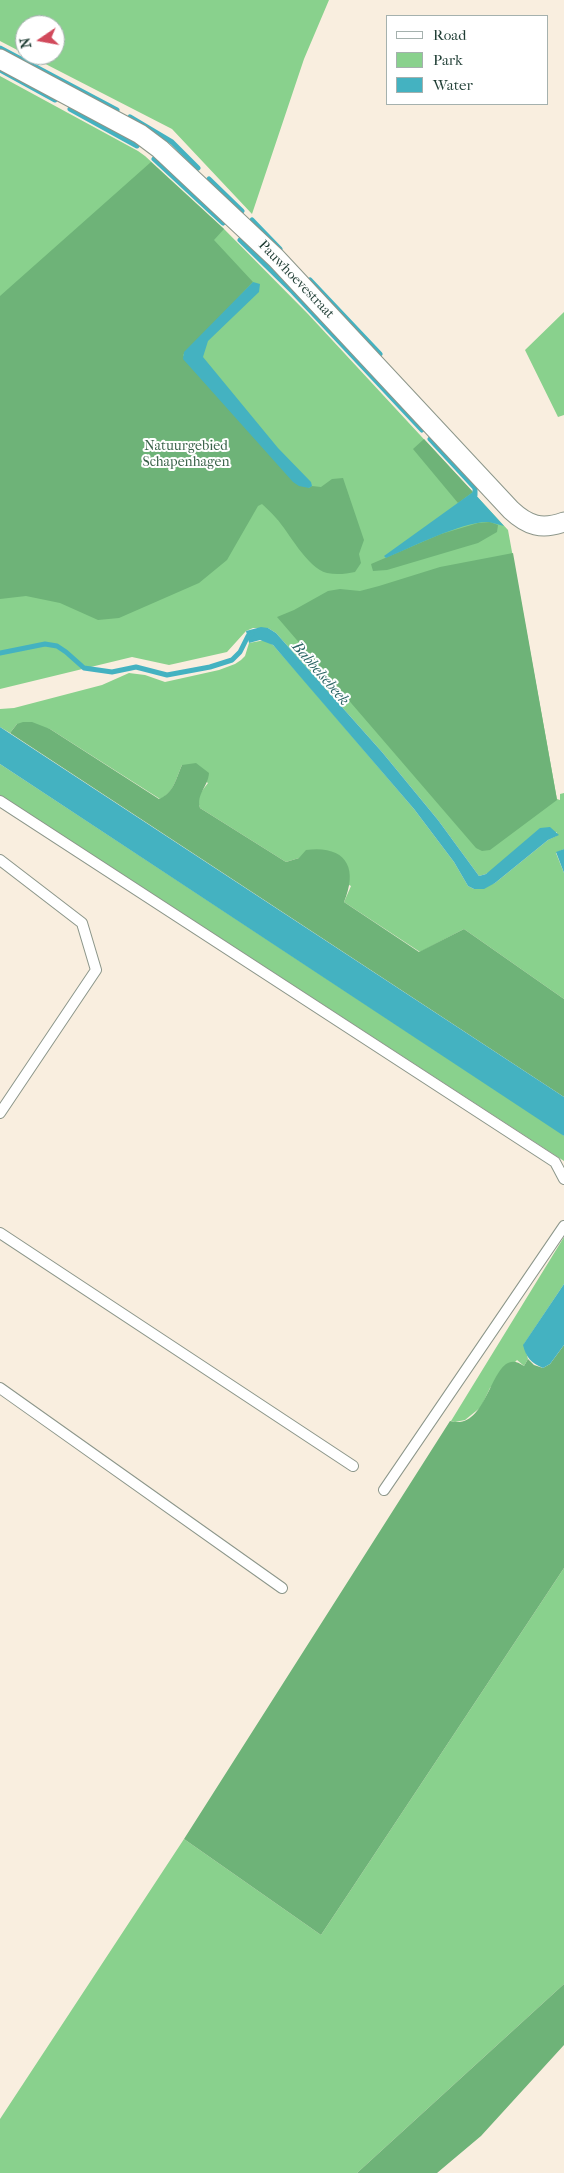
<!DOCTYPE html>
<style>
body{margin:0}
#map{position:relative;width:564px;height:2173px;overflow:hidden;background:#f9eedf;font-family:"IM FELL French Canon",serif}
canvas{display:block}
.legend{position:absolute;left:386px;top:15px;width:162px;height:90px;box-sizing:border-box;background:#fff;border:1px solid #a5b1ae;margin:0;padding:6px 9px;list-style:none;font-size:15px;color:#1f3d34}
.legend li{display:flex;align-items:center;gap:10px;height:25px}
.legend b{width:25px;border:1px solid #a5b1ae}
.north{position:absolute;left:15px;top:15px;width:50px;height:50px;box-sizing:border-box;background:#fff;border:1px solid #a5b1ae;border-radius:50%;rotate:258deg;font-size:14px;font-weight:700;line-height:20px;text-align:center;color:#1f3d34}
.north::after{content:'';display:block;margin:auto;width:18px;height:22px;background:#d1495b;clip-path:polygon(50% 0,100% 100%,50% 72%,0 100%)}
</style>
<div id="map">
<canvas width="564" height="2173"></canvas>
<ul class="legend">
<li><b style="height:6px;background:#fff"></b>Road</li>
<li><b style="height:14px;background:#89d18d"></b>Park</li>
<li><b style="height:14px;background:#44b2c1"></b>Water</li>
</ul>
<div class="north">N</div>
</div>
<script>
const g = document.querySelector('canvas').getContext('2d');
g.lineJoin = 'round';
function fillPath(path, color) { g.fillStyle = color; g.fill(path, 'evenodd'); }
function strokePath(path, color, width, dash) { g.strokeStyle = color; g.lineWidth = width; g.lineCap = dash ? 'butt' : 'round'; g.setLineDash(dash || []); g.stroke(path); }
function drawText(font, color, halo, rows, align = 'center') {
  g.font = font + ' "IM FELL French Canon",serif'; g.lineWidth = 4; g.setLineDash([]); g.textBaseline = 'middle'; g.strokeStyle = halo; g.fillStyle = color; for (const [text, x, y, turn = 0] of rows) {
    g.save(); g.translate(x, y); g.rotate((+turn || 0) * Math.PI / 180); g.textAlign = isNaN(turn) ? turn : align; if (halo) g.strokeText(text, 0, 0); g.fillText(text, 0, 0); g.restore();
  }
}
fillPath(new Path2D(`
 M0,0H329L304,59L252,214L172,129L28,55H55V25H25V54L0,41Z
 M0,76L138,151L145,156L224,229L308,314L508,530L557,799L560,800V794L564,793V849L556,853L564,873V999L464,929L420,952L344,902L351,886L299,858L286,862L200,808C196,797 201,792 208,783L182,765C176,778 174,793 160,799L50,729L17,724L10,733L0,727V709L14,708L102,685L129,673L145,675L165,682L219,670L235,664L241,660L245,656L249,643L265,640L273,645L304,680L414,809L454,862L468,886L474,889L495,883L548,840L556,836L557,832L486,874L479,876L438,820L382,752L276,633L268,628H253L246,631L227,652L169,665L132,657L0,689Z
 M564,312V415L558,417L525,350Z
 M0,764L561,1133L564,1136V1161L0,795Z
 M564,1237V1284L524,1344L528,1359L524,1366L517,1360L490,1388L481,1407L465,1420L455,1422L451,1421Z
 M564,1568V1984L357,2173H0V2119L184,1839L321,1935Z`), '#89d18d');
fillPath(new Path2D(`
 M151,162L224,229L214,240L253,282L183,355L309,488L312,486L321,487L332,479L343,478L364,540L359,554L361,563L355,572C346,574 336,575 327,573C307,568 289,532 276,518C272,513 267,509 262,504L258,506L227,560L199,583L119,618L98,620L60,603L26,596L0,599V296Z
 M424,439L473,492L458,503L413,449Z
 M490,522L498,525L497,532L478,543L387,570L373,571L371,564L441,534L478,523Z
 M513,553L557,800L490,850L482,851L476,848L277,617L294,610L328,591L340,589L360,591L379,586L440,567Z
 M23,722H32L50,729L159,799C174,793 176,778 182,765L196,763L209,773C208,787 196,794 200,808L286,862L299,858L306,850C345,845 359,867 344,902L419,952L464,929L564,999V1097L10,733L17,724Z
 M564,1345V1568L321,1935L184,1839L450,1421C492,1433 490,1341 524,1366L528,1359L534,1365L543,1368L550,1364Z
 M564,1984V2045L481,2136L437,2173H357Z`), '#6eb378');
fillPath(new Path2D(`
 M253,282L260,284L259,292L208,341L203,357L278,448L311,482L312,486L309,488L299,486L293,482L183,359L184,352Z
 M473,492L504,526C499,525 494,523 489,522C466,520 409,548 386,558L384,556Z
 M261,627L268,628L276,633L382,752L438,820L479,876L486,874L540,828L550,827L559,835L548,840L495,883L484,889H474L468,886L454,862L414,809L273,645L260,640L249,643L246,631Z
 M0,727L564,1097V1136L0,764Z
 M564,849V873L556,852Z
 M564,1284V1345L550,1364L543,1368C531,1363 526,1357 523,1345Z`), '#44b2c1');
strokePath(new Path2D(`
 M0,48L117,110
 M0,70L55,100
 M70,109L137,146
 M130,117L172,142L198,168
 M154,159L223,223
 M209,179L242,211
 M252,220L280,249
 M240,240L293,292L422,430
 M310,280L380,354
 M430,439L475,488V495
 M0,653L45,644L57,646L66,652L84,668L112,672L136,667L167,675L210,667L232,660L240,652L248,636L252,634`), '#44b2c1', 5);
const lane = new Path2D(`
 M0,801L555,1162L564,1179
 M0,860L82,923L96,970L0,1113
 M0,1233L353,1466
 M0,1388L282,1588
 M384,1490L564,1226`);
const street = new Path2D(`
 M0,59L140,134L160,149L276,258L511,510C528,526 542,530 564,522`);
strokePath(lane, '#8c968a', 12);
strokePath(street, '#8c968a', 21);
strokePath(lane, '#fff', 10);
strokePath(street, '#fff', 19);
drawText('14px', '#1f3d34', '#fff', [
 ["Pauwhoevestraat",296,280,46]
]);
drawText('14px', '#3a624a', '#fff', [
 ["Natuurgebied",186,447],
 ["Schapenhagen",186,463]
]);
drawText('italic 15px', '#2c6665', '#fff', [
 ["Babbelsebeek",320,674,49]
]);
</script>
